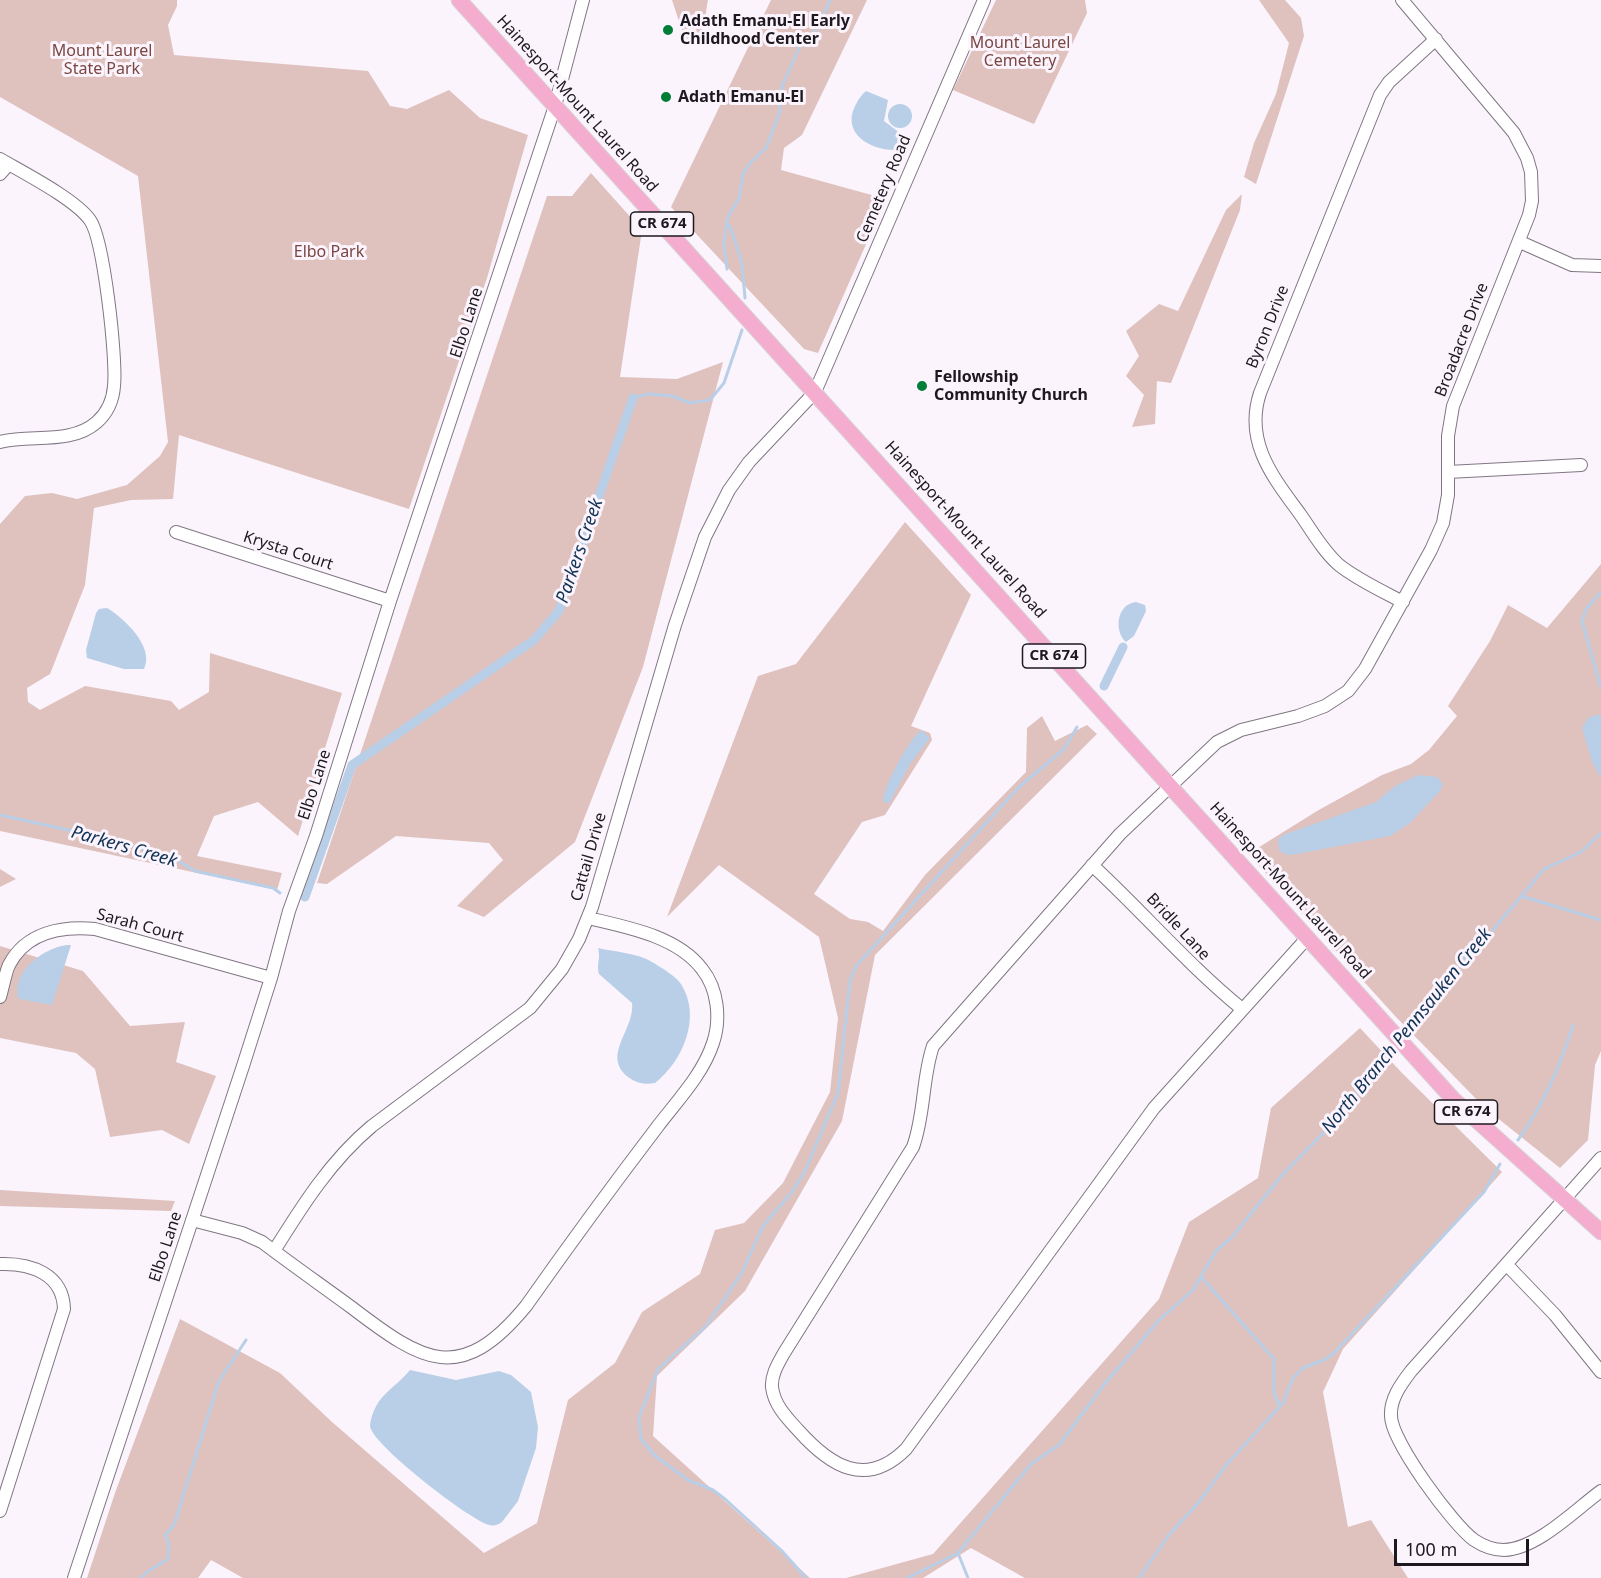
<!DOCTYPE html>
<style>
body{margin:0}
#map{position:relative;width:1601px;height:1578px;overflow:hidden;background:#fbf4fd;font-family:"Noto Sans",sans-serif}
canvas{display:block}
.scale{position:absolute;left:1394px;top:1539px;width:135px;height:27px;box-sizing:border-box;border:3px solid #1d191e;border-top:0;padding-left:8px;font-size:18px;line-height:21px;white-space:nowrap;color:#1d191e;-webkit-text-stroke:4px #fbf4fd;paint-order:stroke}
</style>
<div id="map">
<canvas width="1601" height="1578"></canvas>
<div class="scale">100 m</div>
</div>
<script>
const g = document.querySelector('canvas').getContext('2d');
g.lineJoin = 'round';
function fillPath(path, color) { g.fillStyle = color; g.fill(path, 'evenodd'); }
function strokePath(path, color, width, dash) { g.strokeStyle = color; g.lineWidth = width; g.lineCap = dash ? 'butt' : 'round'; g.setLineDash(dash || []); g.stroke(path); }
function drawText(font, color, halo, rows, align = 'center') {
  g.font = font + ' "Noto Sans",sans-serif'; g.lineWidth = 6; g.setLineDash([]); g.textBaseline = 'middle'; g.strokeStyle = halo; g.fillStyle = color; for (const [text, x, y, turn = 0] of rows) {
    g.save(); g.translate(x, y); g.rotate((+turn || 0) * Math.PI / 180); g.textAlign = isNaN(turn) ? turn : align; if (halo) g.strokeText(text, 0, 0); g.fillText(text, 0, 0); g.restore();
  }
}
fillPath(new Path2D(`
 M0,0H177V6L168,25L174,55L368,71L390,106L407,109L449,90L480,118L528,135L487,278L409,509L179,435L173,499L131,500L94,508L85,585L50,674L27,688L28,702L40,710L85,686L171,701L179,710L209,692L210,653L342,693L298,836L258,802L214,816L197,856L282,873L277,890L0,831V524L25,496L52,493L77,499L127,485L160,456L168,442L138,176L0,97Z
 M672,0H708C704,19 707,35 686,43Z
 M771,0H867L802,135L784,148L781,170L886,199L818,353L804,349L671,207Z
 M996,0H1085L1087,13L1034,124L953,90Z
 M1259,0H1285L1301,18L1304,36L1256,184L1244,177L1254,143L1276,94L1289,43Z
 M591,173L642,230L620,377L677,379L723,362L643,667L575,842L484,917L457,906L503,860L489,843L396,836L327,884L317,883L547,196H572Z
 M1242,194L1240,210L1171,383L1157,381L1155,424L1132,427L1144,395L1126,376L1139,356L1126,331L1159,304L1178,311L1226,210Z
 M905,522L971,595L911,726L930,733L932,740L885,815L862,822L814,894L850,919L868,922L883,931L925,875L1026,772L1027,728L1042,716L1055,741L1087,725L1097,734L875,955L842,1121L745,1291L657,1376L653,1436L810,1578H243L211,1560L198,1578H87L115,1493L180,1319L280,1373L332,1422L484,1553L537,1523L568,1400L615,1363L642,1312L700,1274L715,1230L744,1223L783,1183L830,1092L838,1018L819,937L719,865L667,917L758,676L796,664Z
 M1601,564V1051L1595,1065L1588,1140L1560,1168L1485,1108L1396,1017L1248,854L1317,811L1382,775L1411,764L1429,750L1457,716L1448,706L1490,641L1508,605L1547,628Z
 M0,869L16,879L0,887Z
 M0,946L83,971L130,1026L185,1022L176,1062L216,1076L189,1144L162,1130L110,1137L95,1069L76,1053L0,1038Z
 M1360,1028L1402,1073L1502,1172L1343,1349L1323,1392L1348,1527L1371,1520L1408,1578H1025L971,1548L923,1578H846L933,1554L1159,1299L1189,1222L1258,1178L1271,1108Z
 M0,1190L175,1201L171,1211L0,1206Z`), '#dfc1be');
fillPath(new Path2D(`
 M866,91L888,100L884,121L900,133L902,138L896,150C872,151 841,134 855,106C858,100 861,95 866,91Z
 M888 116a12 12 0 1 1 24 0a12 12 0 1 1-24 0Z
 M1136,602L1145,605L1146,611L1134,636L1126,642C1114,632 1116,604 1136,602Z
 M107,608C124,618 155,647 144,669H124L87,658L86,650L96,613L99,609Z
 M1601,714V778L1592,762L1582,728L1589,717Z
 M921,730L930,738L910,764L889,804L883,801C883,787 910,738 921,730Z
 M1418,775L1437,777L1443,784L1440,791L1410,823L1390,836L1297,854L1288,855L1279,851L1278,839L1283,835L1376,802L1395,786Z
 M71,945L52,1005L19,999C9,972 48,944 71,945Z
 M598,948C615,952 638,953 652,962C659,966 677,977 681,984C702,1017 683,1061 655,1083C644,1085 636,1083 628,1077C601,1055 635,1030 632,1003L599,974C596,965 601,958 598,948Z
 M410,1370L456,1380L499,1371L511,1375L531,1392L538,1427L536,1448L518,1501L502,1522C498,1525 494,1526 489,1525C470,1520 368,1442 370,1425C375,1394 394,1390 410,1370Z`), '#b9cfe7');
strokePath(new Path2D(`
 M727,224L731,228L742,264L745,298
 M727,269L724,244L727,219L739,198L743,174L750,163L766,148L780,111L779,98L783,84L799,48L818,28L830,0
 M633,398L648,394L672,396L690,403L710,400L724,383L742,330
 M1601,592L1586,609L1582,621L1601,688
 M0,815L109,839L175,859L195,871L273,888L280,893
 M1521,896L1601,920
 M1401,1035L1445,988L1464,958L1492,931L1544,869L1581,852L1601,833
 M1518,1140C1544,1104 1560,1067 1573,1025
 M1201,1277L1274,1359V1394L1280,1406
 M958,1553L968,1578
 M141,1578L147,1572L168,1559L169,1545L165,1535L174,1525L219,1381L246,1340
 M806,1578L782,1551L725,1499L713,1490L688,1480L654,1455L641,1439L639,1417L658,1369L706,1326L741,1274L763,1226L792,1192L804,1173L838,1093L850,980L856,966L1018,788L1064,749L1077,727
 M907,1578L958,1553L1031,1464L1059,1445L1103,1386L1159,1320L1193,1290L1216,1251L1232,1237L1283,1174L1344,1112L1394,1042
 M1139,1578L1168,1536L1199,1502L1227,1464L1283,1403L1293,1378L1303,1368L1326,1359L1335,1352L1484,1192L1500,1164`), '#b9cfe7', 3);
strokePath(new Path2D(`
 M1104,686L1123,647
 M305,897L352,765L534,640L559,611L633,398`), '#b9cfe7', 9);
const minor = new Path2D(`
 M0,159C24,173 75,199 90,220C104,240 117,360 114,386C113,400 107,413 97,422C71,445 31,434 0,442
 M0,174L9,164
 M1520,242L1572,265L1601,266
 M1448,472L1581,465
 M176,532L390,601
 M1403,602C1382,591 1358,580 1339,565C1323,551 1312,531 1300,514C1273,477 1244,442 1260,393L1380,95L1389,82L1436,39
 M1092,865C1143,912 1188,965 1242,1009
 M1308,937L1154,1108L906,1449C866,1489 830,1466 798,1430C787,1418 774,1405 772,1387C771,1375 778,1364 784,1353L913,1147C925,1114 922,1078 933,1046L1120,834L1217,742L1241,730L1298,716L1325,706L1348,691L1365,669L1431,550L1443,523L1448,495V436L1453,406L1529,215L1532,201L1531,172L1527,158L1514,133L1402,0
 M0,997C3,987 5,974 9,965C26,932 62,926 95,929L271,978
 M1601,1158L1411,1371C1401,1384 1390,1399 1391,1416C1391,1441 1453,1525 1474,1540C1483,1546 1494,1550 1504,1550C1537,1549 1575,1510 1601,1491
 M192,1220L242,1233L262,1242C291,1264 321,1285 351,1307C423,1362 460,1386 526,1306C569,1245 613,1185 658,1126C677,1101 703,1074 713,1043C721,1019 718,989 702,969C677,936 626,927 588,918
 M274,1251C302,1206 331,1160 372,1126L530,1008L562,969L579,939L592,907L675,625L705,537L729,490L749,462L815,392L984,0
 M0,1264C31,1263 63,1274 64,1309L0,1511
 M1507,1265L1555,1315L1601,1372
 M74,1578L243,1066L271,978L289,911L316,836L390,601L555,106L583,0`);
const major = new Path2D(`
 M459,0L1453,1099L1601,1232`);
strokePath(minor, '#807683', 14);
strokePath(major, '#d6d6d6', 17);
strokePath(minor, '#fff', 12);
strokePath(major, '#f5adcf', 15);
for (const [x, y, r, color] of [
 [668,30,6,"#007d36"],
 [666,97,6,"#007d36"],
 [922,386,6,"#007d36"]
]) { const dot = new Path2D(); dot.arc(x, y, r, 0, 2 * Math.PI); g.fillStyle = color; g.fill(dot); strokePath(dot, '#fbf4fd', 2); }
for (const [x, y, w] of [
 [662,224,63],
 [1054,656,63],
 [1466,1112,63]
]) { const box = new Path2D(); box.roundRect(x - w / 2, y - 12, w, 24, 4.5); g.fillStyle = '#fbf4fd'; g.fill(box); strokePath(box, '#1d191e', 1.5); }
drawText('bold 15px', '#1d191e', null, [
 ["CR 674",662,224],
 ["CR 674",1054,656],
 ["CR 674",1466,1112]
]);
drawText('bold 16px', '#1d191e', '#fbf4fd', [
 ["Adath Emanu-El Early",680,21],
 ["Childhood Center",680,39],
 ["Adath Emanu-El",678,97],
 ["Fellowship",934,377],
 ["Community Church",934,395]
], 'left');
drawText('16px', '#7a4641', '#fbf4fd', [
 ["Mount Laurel",1020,43],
 ["Cemetery",1020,61],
 ["Mount Laurel",102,51],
 ["State Park",102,69],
 ["Elbo Park",329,252]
]);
drawText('16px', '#1d191e', '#fbf4fd', [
 ["Hainesport-Mount Laurel Road",577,104,48],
 ["Cemetery Road",884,189,-67],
 ["Elbo Lane",467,323,-72],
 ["Byron Drive",1268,327,-68],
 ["Broadacre Drive",1462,340,-69],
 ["Hainesport-Mount Laurel Road",965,530,48],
 ["Krysta Court",288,551,18],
 ["Elbo Lane",315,785,-72],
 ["Cattail Drive",589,857,-74],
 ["Hainesport-Mount Laurel Road",1290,891,48],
 ["Sarah Court",140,926,15],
 ["Bridle Lane",1178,927,47],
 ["Elbo Lane",166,1247,-72]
]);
drawText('italic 18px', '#0f3153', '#fbf4fd', [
 ["Parkers Creek",580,551,-71],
 ["Parkers Creek",124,847,16],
 ["North Branch Pennsauken Creek",1407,1031,-51]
]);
</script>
